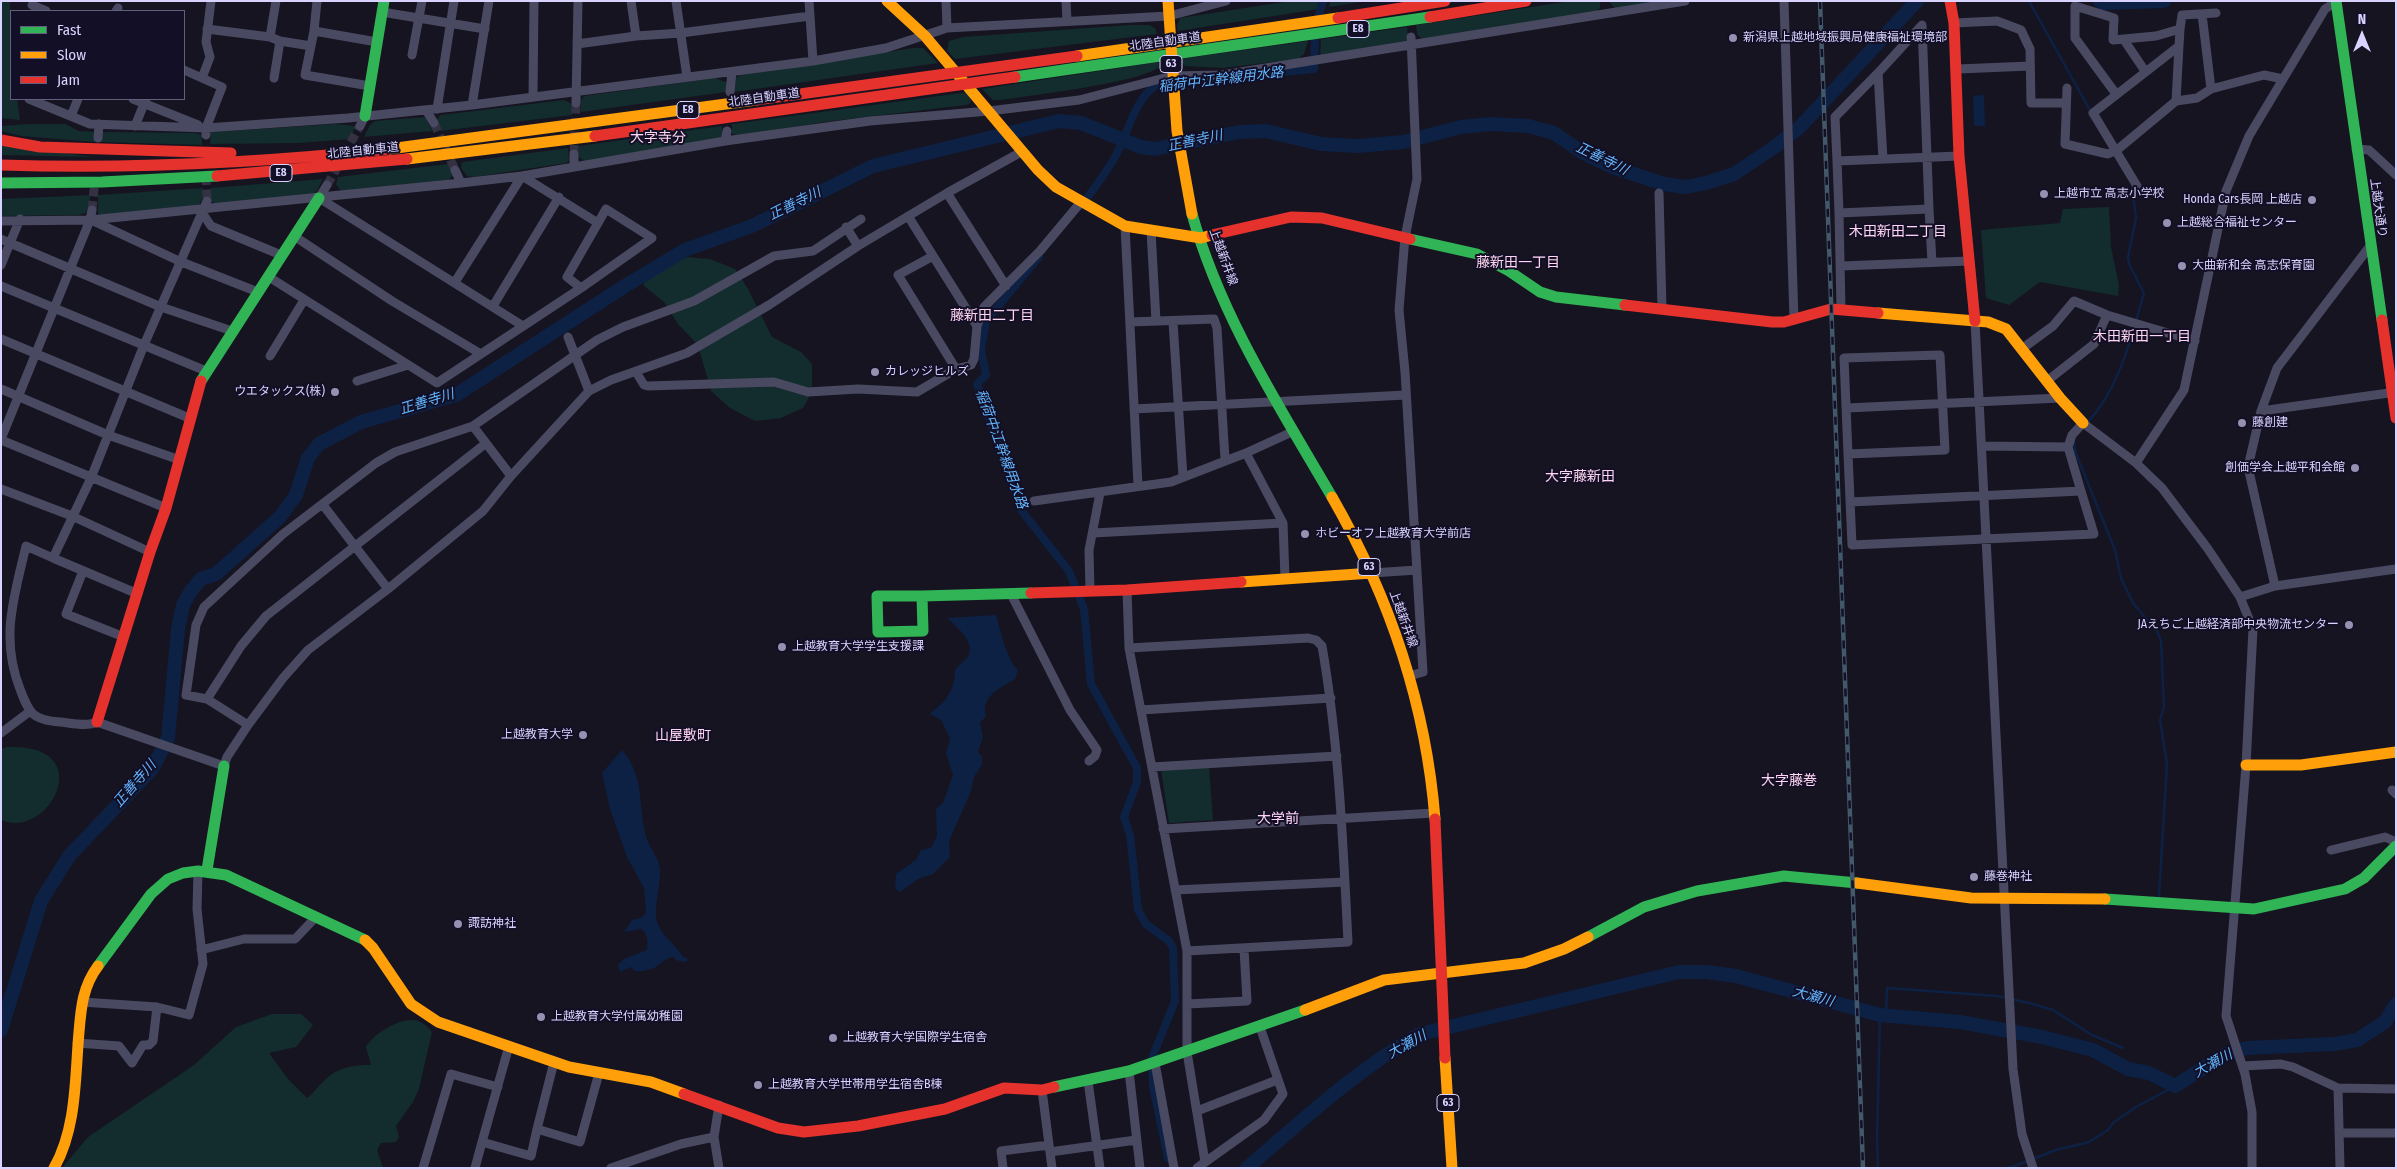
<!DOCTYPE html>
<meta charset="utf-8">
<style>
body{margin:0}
#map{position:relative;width:2397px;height:1169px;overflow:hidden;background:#161421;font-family:"Fira Sans Condensed",sans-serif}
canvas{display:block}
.frame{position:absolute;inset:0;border:2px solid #d9d4ff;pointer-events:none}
.legend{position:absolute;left:10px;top:10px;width:175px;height:90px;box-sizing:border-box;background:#130f26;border:1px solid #625e7d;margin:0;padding:6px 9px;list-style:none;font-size:15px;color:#d9d4ff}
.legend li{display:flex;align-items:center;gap:10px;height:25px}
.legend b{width:25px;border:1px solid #625e7d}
.north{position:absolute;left:2337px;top:10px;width:50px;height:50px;-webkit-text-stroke:4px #130f26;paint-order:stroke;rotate:0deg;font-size:14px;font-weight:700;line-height:20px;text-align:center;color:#d9d4ff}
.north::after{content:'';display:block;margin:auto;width:18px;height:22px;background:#d9d4ff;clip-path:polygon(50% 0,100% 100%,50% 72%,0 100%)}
</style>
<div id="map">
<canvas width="2397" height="1169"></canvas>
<div class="frame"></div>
<ul class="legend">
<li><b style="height:6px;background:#30b455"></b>Fast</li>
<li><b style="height:6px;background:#ff9f0a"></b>Slow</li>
<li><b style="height:6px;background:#e5322d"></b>Jam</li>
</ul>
<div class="north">N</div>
</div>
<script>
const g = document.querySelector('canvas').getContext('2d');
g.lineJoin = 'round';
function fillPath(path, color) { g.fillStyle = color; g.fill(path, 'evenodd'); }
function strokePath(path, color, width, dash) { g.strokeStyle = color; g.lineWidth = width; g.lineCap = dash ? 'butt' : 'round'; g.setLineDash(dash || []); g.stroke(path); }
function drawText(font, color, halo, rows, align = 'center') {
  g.font = font + ' "Fira Sans Condensed","Noto Sans JP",sans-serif'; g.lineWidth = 4; g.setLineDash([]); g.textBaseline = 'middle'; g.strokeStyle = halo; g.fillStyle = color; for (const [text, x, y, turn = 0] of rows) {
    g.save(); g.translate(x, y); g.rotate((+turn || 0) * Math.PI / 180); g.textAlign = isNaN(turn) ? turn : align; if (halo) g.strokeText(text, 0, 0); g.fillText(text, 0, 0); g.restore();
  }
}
fillPath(new Path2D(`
 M1,1H10L11,99H17L20,120L1,118Z
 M1290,1H1320L1319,9L1178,31L1177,25L1180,18Z
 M1330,1H1366L1329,7Z
 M1570,1H1600V8L1593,14L1422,39L1417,34L1416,25Z
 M1609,1H1666L1616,10Z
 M1130,25H1149L1155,28L1157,34L955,59L947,51L949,41L963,37Z
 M1407,27L1408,35L1403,46L1320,59L1321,39Z
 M1308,41L1304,54L1298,59L1223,68L1185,66L1179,59Z
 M913,48H923L938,63L734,92L736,78L742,74Z
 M1158,62L1159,67C1139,83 1032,95 1001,100H993L982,89Z
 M715,78L728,83L726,92L581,112V100L584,96Z
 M969,92L971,103L966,105L824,122L745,136L732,134V124Z
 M564,100L572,104V115L440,131L437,119L441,115Z
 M426,117L432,131L364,137L370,125L375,121Z
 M29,124H65L79,131L95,132V142L21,136L1,131V126Z
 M336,124L355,126L351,139L299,143L210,144L211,132Z
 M722,126V139L585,162L579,157V146Z
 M102,132L195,133L202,135V145L101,142Z
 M1,144L93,157L1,155Z
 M568,148L569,160L566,163L474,177L467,176L461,168L462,162Z
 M448,164L454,175L448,180L341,191L336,184L338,177Z
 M323,179L313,198L219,207L211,201V188Z
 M203,188L202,200L197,208L104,216L98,214V195Z
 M91,195L86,213L79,215L1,216V199Z
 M2109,207L2111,247L2119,285L2118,296L2040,282L2009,305L1986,298L1981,230L2060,223L2063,209Z
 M685,257L710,259L735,269L747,287L772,337L801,352L812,364V392L803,408L781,418L755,421L730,408L711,391L698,345L678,324L664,302L644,286L643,270L659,262Z
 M7,747C101,743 49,841 1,820V749Z
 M1209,767L1213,820L1169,823L1161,770Z
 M272,1014H301L313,1025L296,1047L269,1053L288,1079L307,1098C314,1093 318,1086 324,1081C337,1067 354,1065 371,1065L366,1047C372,1035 398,1019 412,1020C421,1020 427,1026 432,1032L419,1089L413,1102L396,1126L399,1137L396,1142L381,1143L377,1150L383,1168H62L88,1137L194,1065L236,1027Z`), '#132c2d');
fillPath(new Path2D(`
 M1984,95L1985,126H1974L1973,96Z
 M996,615C1000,629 1007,661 1018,670L1015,679C1001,688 980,696 986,716L980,723L983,737L978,752L982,757V765L974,777L971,791L949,841L950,857L933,874L918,879L900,892L895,889L896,874L916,860L921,850L931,848L937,836L936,809L943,803L953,775L946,753L950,738L941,720L930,714C935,709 941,705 945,700C952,692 955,680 955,670C958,665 963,662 967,658C978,644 956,626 947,618Z
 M622,750C646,778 637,805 646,836C649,849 660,857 660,871C661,885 652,911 658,924C663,937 676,945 683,957L689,959L685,962L675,960V957C664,957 662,964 654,968C649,970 639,972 634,971L631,967L620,972L618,965L624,959L647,950C648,942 648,934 641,929L624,932L632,920L641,918L646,913L644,888L627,857L610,809L602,773Z`), '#0d2144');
strokePath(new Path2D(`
 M2029,1L2091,112
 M2088,422C2120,387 2131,338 2144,293L2129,264L2128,257L2136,218L2132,187
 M2074,440L2075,451L2115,550L2121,578L2133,603L2157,631L2161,641L2164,707L2160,720L2167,764L2159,896
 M1886,1015L1887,988L1997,996L2029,1003L2053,1010L2092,1035L2123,1048
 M2033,1159L2056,1150L2089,1142L2108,1130L2114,1122L2136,1107L2175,1086
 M1878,1168L1877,1139L1880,1015
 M2008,1168L2028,1161`), '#0d2144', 2.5);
strokePath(new Path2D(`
 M1317,21L1323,1
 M1081,206C1094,188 1109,170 1118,151C1131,125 1133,103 1157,84L1314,69L1315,35
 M1039,257L986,321L981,349L986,375L977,384L1021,510L1069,571L1084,609L1091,684L1137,768V782L1124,817L1130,835L1138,910L1146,924L1169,941L1173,948L1175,1001L1152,1058L1153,1087L1168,1158`), '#0d2144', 8);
strokePath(new Path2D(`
 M2100,1L2103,3L2164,1
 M1,1030L41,901L69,856L152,769L168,738L178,629L183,605L191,591L201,579L216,574L280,517L296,495L308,458L319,444L361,422L456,395L625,286L685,250L752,226L873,166L1059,121L1081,123L1141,147L1155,149L1239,132L1266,131L1321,144L1358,146L1403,142L1461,127L1490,124L1528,126L1554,133L1583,153L1612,167L1664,184L1686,187L1706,183L1734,174L1773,148L1800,127L1917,1
 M1247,1168C1302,1121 1357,1069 1420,1034L1679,972H1706L1736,976L1880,1015L1960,1022L2042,1037L2093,1050L2128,1069L2149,1073L2175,1086L2226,1054L2247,1048L2334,1044L2357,1040L2385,1022L2396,1004`), '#0d2144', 14);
strokePath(new Path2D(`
 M434,123L455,170
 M344,154L360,126
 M574,154L576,103
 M206,176L207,201
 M327,185L338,166
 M92,210L95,180`), '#333142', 9, [9, 4.5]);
strokePath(new Path2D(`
 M317,1L314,31L305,75L370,86
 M631,1L636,36
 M676,1L687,77
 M809,1L813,61
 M946,1L947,28
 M1066,1L1067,21
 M1784,1L1794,320
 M32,5L46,11
 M116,11L118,8
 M382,12L485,29
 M2202,14L2211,89
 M1954,23L1997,21L2021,30L2030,49L2031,103H2066
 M207,29L270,37L280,41L311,46
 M2180,29L2182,15L2216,13
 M314,31L377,42
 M270,37L276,1
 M2124,40L2145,71
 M577,44L636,36L681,33L810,16
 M412,55L422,1
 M1958,69L2030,66
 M184,70L222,87L206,128V135
 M202,78L210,57L206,42L211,1
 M274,78L280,41
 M2067,88L2065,144L2108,154L2117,150L2176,101L2197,98L2211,89L2264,75L2283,79
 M730,92L732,72
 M2116,94L2075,38V6L2114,18L2113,40L2156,36L2180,29L2179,46
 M533,97L534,1
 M29,99L90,124L206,128L348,118L472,105L813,61L886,48L947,28L1169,16L1226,1
 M133,99L198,125
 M576,103L578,1
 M472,105L489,1
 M437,109L454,1
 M426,110L434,123
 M71,116L78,99
 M135,126L146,99
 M360,126L365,116
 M98,138L99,124
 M725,141L727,131
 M2356,149L2369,150L2396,175
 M1883,159L1878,73L1835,117L1837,161L1959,156
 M1837,161L1839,213L1929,209L1922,25L1878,73
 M574,166V154
 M455,170L461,183
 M2137,186L2093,113L2179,46L2176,101
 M947,193L1006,286
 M1659,193L1662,308
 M319,198L523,326
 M319,198L327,185
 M207,201L144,345L91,478L53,558L26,546C14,597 0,638 20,689C29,713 32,720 60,722C71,723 87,727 97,722L224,766L227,757L248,725L283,678L308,650L388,589L483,511L511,476L589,391L611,380L687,353L769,305L858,246L947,193L1023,151
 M1929,209L1932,262
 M201,211L211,226L281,255
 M1839,213L1841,309
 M908,216L977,326
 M91,220L179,261L258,292
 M1,221L90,220L461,183L522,176L725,141L870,121L989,111L1079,100L1172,76L1222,75L1685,1
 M1125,226L1138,485
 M846,227L858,246
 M1151,231L1156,321
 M294,236L392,301L481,354
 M1,239L10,243L20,219
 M933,256L898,275L956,369
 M1,265L10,243L161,307L232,331
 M1841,266L1969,261
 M269,277L437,383L581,288L652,238L606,209L598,223L522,176
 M455,282L522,176
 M1,286L206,371
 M581,288L567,277L598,223
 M493,306L559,197
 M1975,321L2013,1069L2022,1134L2033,1168
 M1130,322L1214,319L1217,328L1225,459
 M1173,322L1183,477
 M568,337L589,391
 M1,339L189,418
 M2023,348L2053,326L2074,301L2107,315L2195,341
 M1940,355L1945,450L1848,454L1844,358Z
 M270,356L304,300
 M636,372L644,385L648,386L774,382L808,392L858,389L917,392L956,369L971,365L974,359L977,326L984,307L1040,251L1081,202
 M357,381L408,365
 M2047,381L2094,344L2107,315
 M1,389L108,435L177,459
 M1847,408L2060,398
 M1134,409L1406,395
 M2261,411L2396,392
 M473,426L511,476
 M1,439L90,220L92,210
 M1,440L166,508
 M1983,446L2068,447L2072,435L2083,423L2136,463L2162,488L2208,549L2240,597L2253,629L2246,765L2226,1016L2245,1074L2252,1112V1168
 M1246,453L1283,523L1285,578
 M1848,454L1852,545L2094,534L2081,491
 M2136,463L2184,390L2226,191L2249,136L2325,9L2336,2
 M1,489L72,516L150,552
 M1034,501L1171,482L1246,453L1294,431
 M1850,502L2081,491L2068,447
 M323,505L388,589
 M1093,533L1283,523
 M53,558L138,594
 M83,571L66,614L124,637
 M1372,573L1417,570
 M2275,586L2248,467L2261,411L2277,368L2370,246
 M1090,590L1089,550L1100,493
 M1127,590L1129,648L1187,951V1052L1205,1162
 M1011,594L1070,710L1097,750L1095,756L1089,761
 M2240,597L2275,586L2396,569
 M1129,648L1308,638L1316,640L1322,646C1339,744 1343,843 1348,942L1187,951
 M1409,676L1423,672L1405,372L1399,310L1405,237L1417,179L1411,37
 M207,699L241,646L266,616L485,444
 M1141,710L1331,698
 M248,725L207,699L186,695L196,625L204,607L283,534L376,463L395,452L473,426L597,340L623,327L694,301L774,256L813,251L861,219
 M1,733L29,712
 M1152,767L1337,756
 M2392,790L2396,794
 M1163,829L1434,813
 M2331,850L2385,837L2396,842
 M1175,890L1345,882
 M201,950L244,939H295L315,918
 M82,1002L157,1007L189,1015L203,964L197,909L198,871
 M1187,1004L1247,1001L1244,949
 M77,1043L119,1046L132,1063L143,1045H149L153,1041L157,1007
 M1155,1063L1174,1168
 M2243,1066L2281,1064L2293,1067L2338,1088L2396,1089
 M1129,1071L1140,1168
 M1088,1081L1100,1168
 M2338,1088L2340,1168
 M1042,1090L1052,1168
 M719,1105L714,1137L719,1168
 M1197,1111L1277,1080
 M537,1129L554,1062
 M2340,1133H2396
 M482,1142L509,1046
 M1050,1152L1136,1140
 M423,1168L451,1074L498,1087
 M475,1168L482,1142L531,1156L537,1129L580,1142L599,1073
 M611,1168L681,1144L714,1137
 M1003,1168L1001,1151L1049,1145
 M1197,1168L1264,1120L1283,1094L1260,1027`), '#4a4962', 9);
strokePath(new Path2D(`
 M2336,1L2382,320
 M1015,77L1430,17
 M365,116L384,1
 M1,183L102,182L217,176
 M1192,214C1221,317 1279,406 1332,497
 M1410,239L1477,254L1509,271L1540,292L1556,297L1625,305
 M201,381L319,198
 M922,596H877L878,632L923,631L922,596L1031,593
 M207,870L224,766
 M2105,899L2254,909L2345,889L2364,878L2396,846
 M1588,937L1644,907L1697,891L1784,876L1857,883
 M98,966L151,894L168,879L183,873L198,871L226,875L365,940
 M1054,1087L1129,1071L1305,1010`), '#30b455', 11);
strokePath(new Path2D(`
 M887,1L925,36L1038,170L1056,187L1125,226L1201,238L1212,235
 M1168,1L1177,131L1192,214
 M1077,56L1338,18
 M389,149L756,100
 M407,159L595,136
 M1878,313L1988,322L2006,329L2060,398L2083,423
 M1332,497C1389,596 1426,705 1435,819
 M1241,582L1372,573
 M2246,765H2301L2396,752
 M1857,883L1971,898L2105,899
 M365,940L373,948L411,1004L438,1022L569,1067L651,1082L684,1094
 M1305,1010L1384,980L1524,963L1564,949L1588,937
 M1445,1058L1452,1168
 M54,1168C77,1128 75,1076 79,1032C81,1007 83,986 98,966`), '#ff9f0a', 11);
strokePath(new Path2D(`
 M1950,1L1954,23L1959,156L1975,321
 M1430,17L1526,1
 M1338,18L1445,1
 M756,100L1077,56
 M595,136L1015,77
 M1,140L40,147L231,153
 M1,165C131,169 260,163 389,149
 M217,176L407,159
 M1212,235L1291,217L1322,218L1410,239
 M1625,305L1772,322H1784L1831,309L1878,313
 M2382,320L2396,418
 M1031,593L1127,590L1241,582
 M97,722L150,552L166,508L201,381
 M1435,819L1445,1058
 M684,1094L778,1128L804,1132L858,1126L945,1109L1004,1088L1042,1090L1054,1087`), '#e5322d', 11);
const rail = new Path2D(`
 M1820,1L1863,1168`);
strokePath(rail, '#43596b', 4.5);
strokePath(rail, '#130f26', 2.5, [8]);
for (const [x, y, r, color] of [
 [1733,38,5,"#9591b1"],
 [2044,194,5,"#9591b1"],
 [2312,200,5,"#9591b1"],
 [2167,223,5,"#9591b1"],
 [2182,266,5,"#9591b1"],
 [875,372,5,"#9591b1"],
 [335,392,5,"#9591b1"],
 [2242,423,5,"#9591b1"],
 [2355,468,5,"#9591b1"],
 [1305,534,5,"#9591b1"],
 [2349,625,5,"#9591b1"],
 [782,647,5,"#9591b1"],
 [583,735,5,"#9591b1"],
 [1974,877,5,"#9591b1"],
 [458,924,5,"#9591b1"],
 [541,1017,5,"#9591b1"],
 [833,1038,5,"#9591b1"],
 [758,1085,5,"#9591b1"]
]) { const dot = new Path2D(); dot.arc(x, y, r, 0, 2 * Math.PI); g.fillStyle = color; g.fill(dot); strokePath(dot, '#130f26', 2); }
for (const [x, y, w] of [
 [1358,29,22],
 [1171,64,22],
 [688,110,22],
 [281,173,22],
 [1369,567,22],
 [1448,1103,22]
]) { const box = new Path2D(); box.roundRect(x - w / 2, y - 8.5, w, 17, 4); g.fillStyle = '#130f26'; g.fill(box); strokePath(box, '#d9d4ff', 1); }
drawText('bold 11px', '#d9d4ff', null, [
 ["E8",1358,29],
 ["63",1171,64],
 ["E8",688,110],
 ["E8",281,173],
 ["63",1369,567],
 ["63",1448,1103]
]);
drawText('12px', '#d9d4ff', '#130f26', [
 ["新潟県上越地域振興局健康福祉環境部",1743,38],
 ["上越市立 高志小学校",2054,194],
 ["Honda Cars長岡 上越店",2302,200,"right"],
 ["上越総合福祉センター",2177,223],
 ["大曲新和会 高志保育園",2192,266],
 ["カレッジヒルズ",885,372],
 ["ウエタックス(株)",325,392,"right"],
 ["藤創建",2252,423],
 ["創価学会上越平和会館",2345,468,"right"],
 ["ホビーオフ上越教育大学前店",1315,534],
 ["JAえちご上越経済部中央物流センター",2339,625,"right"],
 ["上越教育大学学生支援課",792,647],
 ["上越教育大学",573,735,"right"],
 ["藤巻神社",1984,877],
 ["諏訪神社",468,924],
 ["上越教育大学付属幼稚園",551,1017],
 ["上越教育大学国際学生宿舎",843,1038],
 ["上越教育大学世帯用学生宿舎B棟",768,1085]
], 'left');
drawText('12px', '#d9d4ff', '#130f26', [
 ["北陸自動車道",1165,42,-8],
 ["北陸自動車道",764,98,-8],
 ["北陸自動車道",363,151,-6],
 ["上越大通り",2378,208,82],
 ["上越新井線",1223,257,70],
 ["上越新井線",1403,619,70]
]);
drawText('italic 14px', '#62b6ff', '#130f26', [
 ["稲荷中江幹線用水路",1221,80,-7],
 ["正善寺川",1195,141,-12],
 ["正善寺川",1602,159,26],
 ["正善寺川",795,204,-26],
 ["正善寺川",427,402,-17],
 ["稲荷中江幹線用水路",1001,449,70],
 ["正善寺川",135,784,-49],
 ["大瀬川",1813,997,15],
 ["大瀬川",1407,1045,-29],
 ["大瀬川",2213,1064,-29]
]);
drawText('14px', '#ffd6f0', '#130f26', [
 ["大字寺分",658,138],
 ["木田新田二丁目",1898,232],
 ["藤新田一丁目",1518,263],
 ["藤新田二丁目",992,316],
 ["木田新田一丁目",2142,337],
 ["大字藤新田",1580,477],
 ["山屋敷町",683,736],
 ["大字藤巻",1789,781],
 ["大学前",1278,819]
]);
</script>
